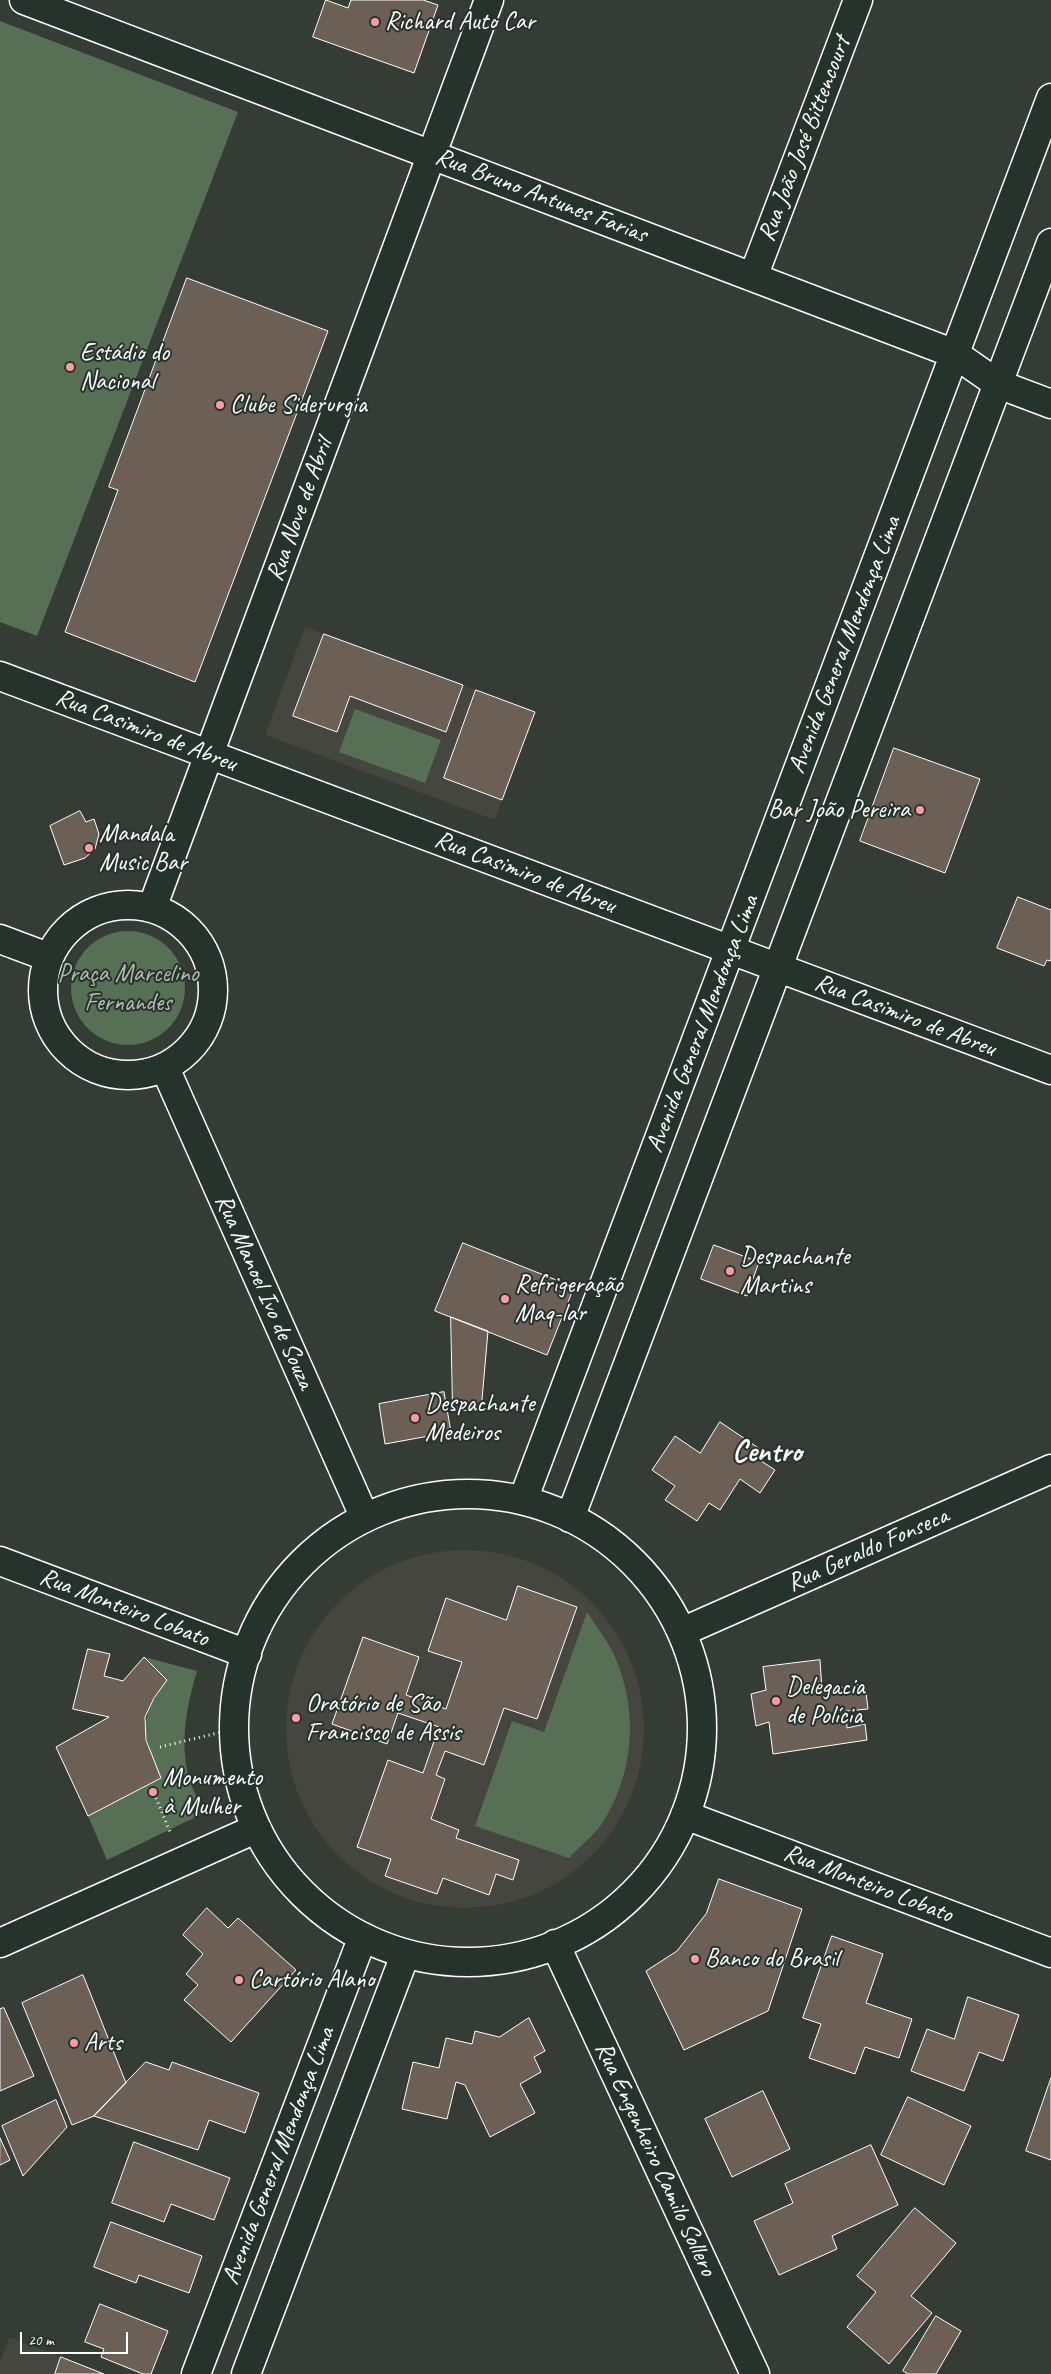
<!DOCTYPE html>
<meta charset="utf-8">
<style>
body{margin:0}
#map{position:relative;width:1051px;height:2374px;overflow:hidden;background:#343c35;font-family:Caveat,sans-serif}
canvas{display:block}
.scale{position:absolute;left:20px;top:2332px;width:108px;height:22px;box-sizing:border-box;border:2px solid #fff;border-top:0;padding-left:6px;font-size:15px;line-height:18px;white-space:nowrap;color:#fff;-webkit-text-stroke:4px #26332d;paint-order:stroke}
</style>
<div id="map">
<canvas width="1051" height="2374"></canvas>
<div class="scale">20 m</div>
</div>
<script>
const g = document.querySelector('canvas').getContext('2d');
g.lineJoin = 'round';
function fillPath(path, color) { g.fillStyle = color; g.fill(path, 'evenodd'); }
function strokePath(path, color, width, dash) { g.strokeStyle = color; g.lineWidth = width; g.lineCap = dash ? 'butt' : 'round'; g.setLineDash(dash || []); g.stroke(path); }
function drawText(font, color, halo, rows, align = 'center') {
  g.font = font + ' Caveat,sans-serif'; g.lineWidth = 4; g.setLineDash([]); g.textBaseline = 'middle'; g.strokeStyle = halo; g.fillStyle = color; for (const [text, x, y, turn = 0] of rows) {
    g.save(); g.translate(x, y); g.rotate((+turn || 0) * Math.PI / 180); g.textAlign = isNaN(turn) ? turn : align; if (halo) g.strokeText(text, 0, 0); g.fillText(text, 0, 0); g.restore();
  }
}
fillPath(new Path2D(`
 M305,627L535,712L495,820L265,735Z
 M286 1729a179 179 0 1 1 358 0a179 179 0 1 1-358 0Z
 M9,2337L104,2374H0V2362Z`), '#44463f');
fillPath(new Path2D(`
 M0,21L238,112L37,636L0,622Z
 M355,709L441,740L425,783L339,752Z
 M71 988a57 57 0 1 1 114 0a57 57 0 1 1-114 0Z
 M587,1612C596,1626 608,1641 615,1657C639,1712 634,1775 601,1825C592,1837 579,1847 569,1858L475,1826L512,1721L544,1732Z
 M144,1657L197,1671C187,1705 180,1739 188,1774C191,1787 199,1801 204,1813L107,1860L88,1816L161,1778C143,1734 136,1721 167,1680Z`), '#576f54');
const building = new Path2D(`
 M326,0L348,8L351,0H423L438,5L414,73L313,37Z
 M187,278L328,331L195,682L65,632L118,490L109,487Z
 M324,634L463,685L446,732L350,696L337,732L293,716Z
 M476,690L535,712L502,800L444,778Z
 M894,748L980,779L945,873L860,841Z
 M80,811L86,822L94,819L99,834L95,849L85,858L64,865L50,826Z
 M1018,897L1051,910V961L1047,960L1044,966L997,948Z
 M463,1243L574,1287L547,1355L435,1311Z
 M714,1245L759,1262L747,1296L701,1279Z
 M451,1317L488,1331L481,1411L453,1410Z
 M444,1392L451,1432L385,1444L379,1404Z
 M720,1422L763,1451L758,1459L775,1470L760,1493L740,1479L720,1510L709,1503L697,1521L665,1500L675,1486L652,1470L675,1436L700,1453Z
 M518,1586L577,1607L537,1719L504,1708L484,1765L445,1751L436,1775L445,1779L431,1819L459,1830L456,1838L519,1860L513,1880L496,1874L489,1895L443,1878L437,1894L385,1876L391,1859L357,1847L388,1760L423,1773L439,1727L398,1713L387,1744L332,1724L363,1637L419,1657L406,1695L446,1709L462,1662L428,1651L446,1598L506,1620Z
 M88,1649L110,1654L104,1676L123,1681L144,1657L167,1680L154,1698L145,1717L146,1740L161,1778L88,1816L56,1747L109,1717L73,1709Z
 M820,1660L822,1690L865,1684L868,1709L846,1711L847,1728L865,1724L867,1740L773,1754L769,1722L756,1726L751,1694L766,1690L763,1667Z
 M719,1879L802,1909L768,2011L684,2050L646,1971L677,1951L706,1914Z
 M207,1908L228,1928L238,1918L296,1970L231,2042L184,2000L198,1985L186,1974L203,1954L183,1935Z
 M832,1936L883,1954L866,2003L912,2019L899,2058L865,2047L855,2074L809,2058L821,2024L803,2018Z
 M83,1975L126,2083L94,2116L72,2125L22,2003Z
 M968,1997L1019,2015L1003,2061L979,2052L964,2091L911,2071L927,2029L954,2039Z
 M4,2008L34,2076L0,2091V2009Z
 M529,2018L545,2051L534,2057L541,2072L520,2084L535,2113L490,2137L465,2085L456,2082L447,2119L402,2109L413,2062L439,2068L446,2038L472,2044L475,2031L499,2037Z
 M146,2062L169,2070L172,2062L259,2093L245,2133L209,2120L198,2150L94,2116Z
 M1051,2078V2160L1026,2151Z
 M763,2091L790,2149L732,2177L705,2119Z
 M908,2097L971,2126L944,2185L881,2155Z
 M56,2100L67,2127L23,2176L2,2126Z
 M0,2138L10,2160L0,2165Z
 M134,2142L230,2178L214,2220L171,2204L164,2222L112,2203Z
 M871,2145L898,2205L832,2236L837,2249L779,2275L754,2221L793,2203L785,2184Z
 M915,2208L956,2243L911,2296L932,2313L889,2364L847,2327L876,2292L857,2276Z
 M111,2222L202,2256L189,2293L139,2275L136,2283L94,2267Z
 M100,2304L168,2331L151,2374H143L101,2357L104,2349L85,2342Z
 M936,2316L961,2331L936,2374H908L903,2371Z
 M61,2357L104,2374H55Z`);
fillPath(building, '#6b5f56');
strokePath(building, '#fff', 1);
const minor = new Path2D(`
 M24,0L955,354L998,384L1051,404
 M753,277L858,0
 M0,676L1051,1070
 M43 990a85 85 0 1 1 170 0a85 85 0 1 1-170 0Z
 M152,908L489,0
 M0,939L48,957
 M165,1068L364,1516
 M234 1728a234 234 0 1 1 468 0a234 234 0 1 1-468 0Z
 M523,1500L1051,98
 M570,1518L1051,243
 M0,1561L247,1654
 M684,1631L1051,1469
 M685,1815L1051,1953
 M0,1943L253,1830
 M555,1944L755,2374
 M196,2374L362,1939
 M246,2374L405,1955`);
strokePath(minor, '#fff', 31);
strokePath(new Path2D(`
 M160,1747L234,1729
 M156,1798L170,1832`), '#fff', 3, [1, 4]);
strokePath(minor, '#26332d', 28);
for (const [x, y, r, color] of [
 [375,22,5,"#ff9aa2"],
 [70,367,5,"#ff9aa2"],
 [220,405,5,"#ff9aa2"],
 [920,810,5,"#ff9aa2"],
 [89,848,5,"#ff9aa2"],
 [730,1271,5,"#ff9aa2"],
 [505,1299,5,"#ff9aa2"],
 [415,1418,5,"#ff9aa2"],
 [776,1701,5,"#ff9aa2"],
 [296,1718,5,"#ff9aa2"],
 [153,1792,5,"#ff9aa2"],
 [695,1959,5,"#ff9aa2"],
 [239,1980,5,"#ff9aa2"],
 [74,2043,5,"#ff9aa2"]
]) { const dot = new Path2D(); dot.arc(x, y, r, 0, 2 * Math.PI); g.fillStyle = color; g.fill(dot); strokePath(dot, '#26332d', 2); }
drawText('25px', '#fff', '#26332d', [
 ["Richard Auto Car",385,22],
 ["Estádio do",80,353],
 ["Nacional",80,382],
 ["Clube Siderurgia",230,405],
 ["Bar João Pereira",910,810,"right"],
 ["Mandala",99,834],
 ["Music Bar",99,863],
 ["Despachante",740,1257],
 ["Martins",740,1286],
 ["Refrigeração",515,1285],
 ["Maq-lar",515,1314],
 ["Despachante",425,1404],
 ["Medeiros",425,1433],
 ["Delegacia",786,1687],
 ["de Polícia",786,1716],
 ["Oratório de São",306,1704],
 ["Francisco de Assis",306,1733],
 ["Monumento",163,1778],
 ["à Mulher",163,1807],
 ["Banco do Brasil",705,1959],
 ["Cartório Alano",249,1980],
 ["Arts",84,2043]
], 'left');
drawText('25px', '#fff', '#26332d', [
 ["Rua João José Bittencourt",805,139,-69],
 ["Rua Bruno Antunes Farias",541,196,21],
 ["Rua Nove de Abril",300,510,-70],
 ["Avenida General Mendonça Lima",845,645,-69],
 ["Rua Casimiro de Abreu",146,731,21],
 ["Rua Casimiro de Abreu",525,873,21],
 ["Rua Casimiro de Abreu",905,1016,21],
 ["Avenida General Mendonça Lima",703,1024,-69],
 ["Rua Manoel Ivo de Souza",264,1292,66],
 ["Rua Geraldo Fonseca",868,1550,-24],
 ["Rua Monteiro Lobato",124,1608,21],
 ["Rua Monteiro Lobato",868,1884,21],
 ["Avenida General Mendonça Lima",279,2156,-69],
 ["Rua Engenheiro Camilo Sollero",655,2159,65]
]);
drawText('25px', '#b3beb2', '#26332d', [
 ["Praça Marcelino",128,974],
 ["Fernandes",128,1003]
]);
drawText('bold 30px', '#fff', '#26332d', [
 ["Centro",767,1453]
]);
</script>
